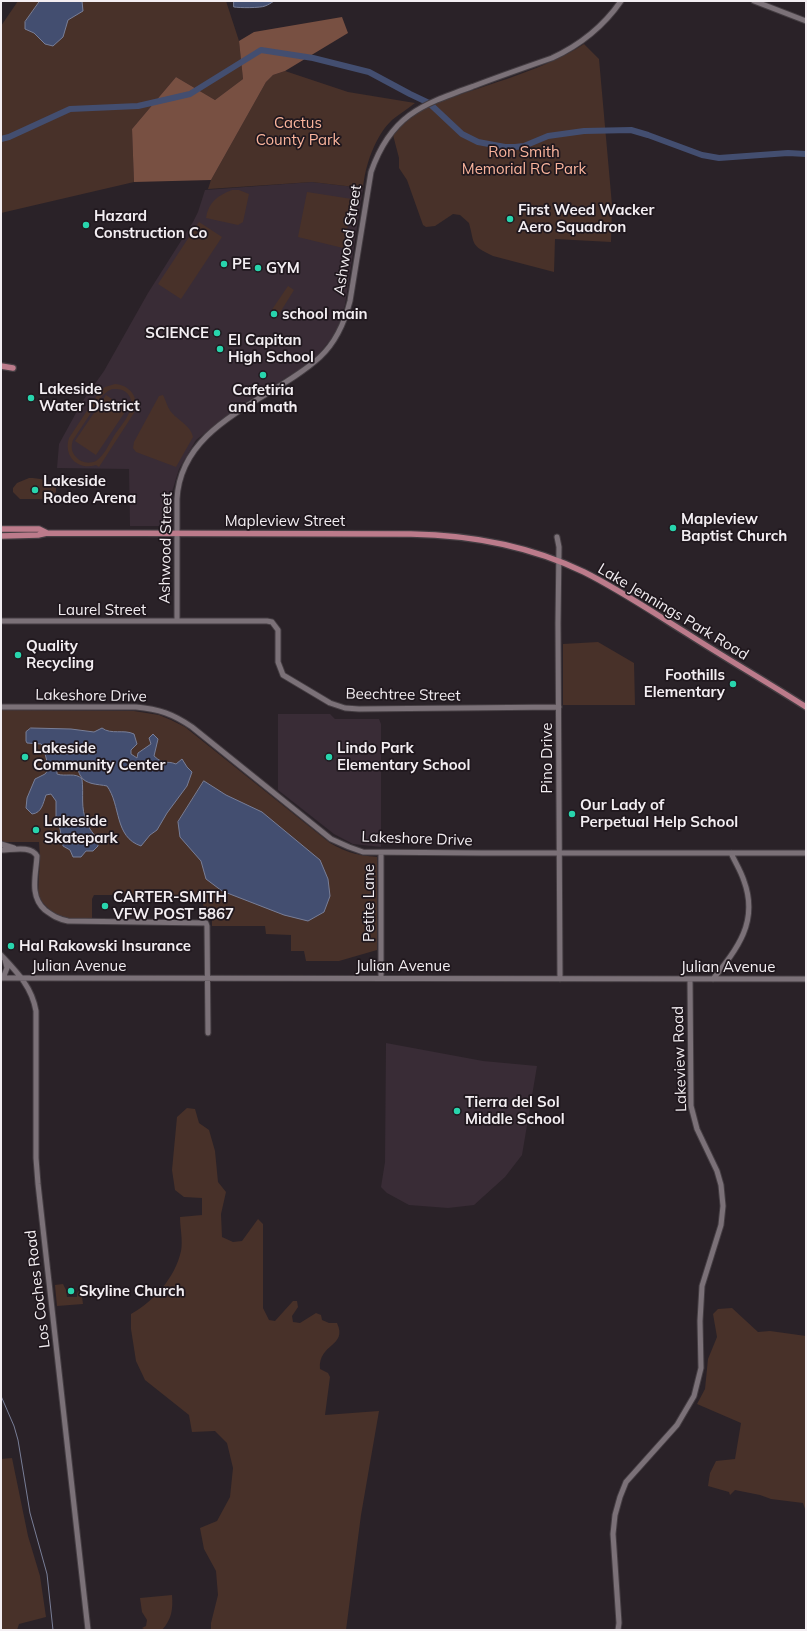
<!DOCTYPE html>
<style>
body{margin:0}
#map{position:relative;width:807px;height:1631px;overflow:hidden;background:#2a2228;font-family:Mulish,sans-serif}
canvas{display:block}
.frame{position:absolute;inset:0;border:2px solid #f3eef2;pointer-events:none}
</style>
<div id="map">
<canvas width="807" height="1631"></canvas>
<div class="frame"></div>
</div>
<script>
const g = document.querySelector('canvas').getContext('2d');
g.lineJoin = 'round';
function fillPath(path, color) { g.fillStyle = color; g.fill(path, 'evenodd'); }
function strokePath(path, color, width, dash) { g.strokeStyle = color; g.lineWidth = width; g.lineCap = dash ? 'butt' : 'round'; g.setLineDash(dash || []); g.stroke(path); }
function drawText(font, color, halo, rows, align = 'center') {
  g.font = font + ' Mulish,sans-serif'; g.lineWidth = 3.5; g.setLineDash([]); g.textBaseline = 'middle'; g.strokeStyle = halo; g.fillStyle = color; for (const [text, x, y, turn = 0] of rows) {
    g.save(); g.translate(x, y); g.rotate((+turn || 0) * Math.PI / 180); g.textAlign = isNaN(turn) ? turn : align; if (halo) g.strokeText(text, 0, 0); g.fillText(text, 0, 0); g.restore();
  }
}
fillPath(new Path2D(`
 M312,182L363,188L345,305L336,333L317,356L297,371L238,407L196,440L179,469L171,495V523L161,526H130L129,469L57,468L59,444L82,402L104,371L148,293L193,222L198,212L205,190Z
 M278,714H330L335,719H379L381,724V847L353,844L334,834L278,790Z
 M386,1043L483,1061L537,1066L522,1155L505,1177L474,1205L448,1208L409,1205L387,1193L381,1187L385,1162Z`), '#392c36');
fillPath(new Path2D(`
 M18,1H226L239,41L243,79L215,100L176,77L132,129L134,182L1,213V26Z
 M584,44L599,59L612,205L611,242L555,239L554,272L493,256C470,245 475,245 469,223L460,215L453,214L435,226L426,227L423,225L407,180L399,168V158L393,135C402,123 413,115 426,107C478,86 537,74 584,44Z
 M285,71L348,92L415,103C408,109 399,114 392,120C375,136 365,166 363,188L312,182L208,189L211,180L266,82L273,75Z
 M232,190H239L249,194L243,222L238,225L206,218C208,203 218,195 232,190Z
 M307,192L352,199L345,244L343,248L298,237Z
 M199,222L222,237L181,299L158,284Z
 M288,286L294,290L276,319L269,314Z
 M115,384C130,385 140,398 134,413L99,467L96,465C78,471 63,456 69,438L100,391L105,387ZM112,389C118,389 123,389 127,393C140,406 121,425 114,436C109,444 104,456 96,461C89,464 81,463 76,457C71,452 71,446 73,440L102,396L108,391Z
 M106,395L127,409L96,455L75,441Z
 M163,395C166,401 168,409 172,413C179,421 191,426 193,437L176,467L136,452L133,448L134,442L159,396Z
 M29,478C39,478 49,480 56,487V492L49,499H20L13,492V488L17,483Z
 M598,642L634,663L635,705H563V644Z
 M1,710L134,711L159,715L171,720L185,727L330,843C348,853 356,855 377,857V950L339,961H306L304,951H291V935L266,934L265,926H212V918H205L203,902L192,900L188,895H94L92,899V919L69,920L55,915L42,902L38,894L40,857L39,842H1Z
 M187,1108L195,1109L199,1123L209,1130L215,1151L218,1182L226,1192L221,1214L222,1237L233,1242L242,1241L258,1219L263,1224V1308L269,1320L275,1321L293,1301H297L298,1307L292,1316L293,1322L300,1323L316,1313L321,1315L322,1320L329,1323H337C348,1347 318,1343 320,1369L328,1373L330,1377L325,1415L379,1411L361,1515L346,1630H211V1623L218,1595L216,1571L204,1549L200,1528L217,1521L230,1497L233,1468L227,1443L215,1431L192,1432L189,1415L145,1380L136,1361L131,1329V1314C154,1301 175,1278 181,1251C183,1241 180,1227 180,1217L202,1215V1198L184,1197L175,1190L172,1170L177,1117Z
 M63,1284L66,1290L67,1297H77V1293L81,1289L83,1304L57,1306L55,1285Z
 M732,1308L758,1332L770,1331L806,1336V1512L803,1503L771,1499L760,1495L735,1490L730,1495L729,1492L708,1486L710,1473L716,1461L735,1459L741,1423L697,1404L705,1389L708,1359L717,1337L713,1314L718,1309Z
 M12,1458L28,1536L40,1576L46,1617L19,1624L17,1630H1V1459Z
 M172,1595C173,1609 172,1619 162,1630H146L142,1628L146,1626L147,1620L142,1612L140,1598Z`), '#483129');
fillPath(new Path2D(`
 M342,17L348,33L285,71L273,75L266,82L211,180L134,182L132,129L176,77L215,100L243,79L239,41L254,32Z`), '#785042');
const water = new Path2D(`
 M40,1H82L83,11L68,20L63,37L53,46L45,44L34,33L25,29V22Z
 M234,1H274C271,3 268,5 265,6C261,8 239,8 234,7Z
 M31,728L71,729L94,732L102,728C111,735 124,729 134,734L137,744L131,750V754L137,758L138,753L151,744L149,738L153,734L158,739L154,756C165,766 166,760 176,764L182,759L187,767L192,772L187,786L167,813L157,830L150,835L141,846C114,837 121,805 107,786C98,784 85,785 80,775C78,771 78,768 74,764L64,769L57,770V774C65,777 76,772 82,779C84,795 80,807 87,823C90,832 98,836 98,846L93,851H86L81,857H73L70,850L63,846L60,829L56,817V801L51,794L46,795C43,803 42,813 32,814L26,808L27,798L35,779L45,774L49,769L43,746L41,744L27,743L26,741V732Z
 M204,781L226,795L262,812L320,860L328,879L330,896L324,912L308,921L284,915L222,891L206,879L201,861L180,837L178,822Z`);
fillPath(water, '#434e70');
strokePath(water, '#787e97', 1);
strokePath(new Path2D(`
 M1,1396L14,1426L18,1440L30,1513L47,1574L53,1630`), '#787e97', 1);
strokePath(new Path2D(`
 M1,139L9,137L70,109L138,106L190,94L261,50L313,58L369,72L410,94L429,103L462,134L478,142L505,147H515L524,146L548,136L584,131L631,130L648,135L702,155L719,158L788,153L806,154`), '#434e70', 6);
const secondary = new Path2D(`
 M754,1L806,21
 M557,537L559,547L558,623L560,979
 M1,621H267L272,622L278,630V662L283,675L330,703L345,708L359,709L559,707
 M177,621V499C181,422 272,401 320,357C336,342 345,321 350,301L371,172C391,115 421,105 474,86C500,76 526,67 552,58C580,45 603,27 621,1
 M1,707H136C159,709 173,714 192,727L331,839L349,847L363,852L482,853H806
 M1,844L14,848
 M1,850C12,850 31,845 37,856C36,875 29,896 45,910C53,916 58,919 68,921L206,923L207,926L208,1033
 M1,955C17,972 32,987 36,1011V1158L38,1184L88,1630
 M1,978L806,979
 M3,978L7,968L5,960
 M381,978V853
 M713,979C737,949 759,922 744,881C741,871 735,862 731,853
 M618,1630L619,1623L613,1534L615,1515L620,1497L626,1482L677,1425L694,1396L701,1368L700,1321L702,1286L721,1225L723,1206L721,1185L717,1171L697,1129L691,1106L690,979`);
const primary = new Path2D(`
 M1,366L13,368
 M1,529H39L47,533
 M1,536L38,535L47,533L411,534C471,535 530,546 584,572C620,590 654,613 688,634C727,659 767,682 806,707`);
strokePath(secondary, '#443d42', 7);
strokePath(primary, '#443d42', 8);
strokePath(secondary, '#7b7178', 5);
strokePath(primary, '#bc7b8b', 5.5);
for (const [x, y, r, color] of [
 [510,219,4,"#28d5ad"],
 [86,225,4,"#28d5ad"],
 [224,264,4,"#28d5ad"],
 [258,268,4,"#28d5ad"],
 [274,314,4,"#28d5ad"],
 [217,333,4,"#28d5ad"],
 [220,349,4,"#28d5ad"],
 [263,375,4,"#28d5ad"],
 [31,398,4,"#28d5ad"],
 [35,490,4,"#28d5ad"],
 [673,528,4,"#28d5ad"],
 [18,655,4,"#28d5ad"],
 [733,684,4,"#28d5ad"],
 [25,757,4,"#28d5ad"],
 [329,757,4,"#28d5ad"],
 [572,814,4,"#28d5ad"],
 [36,830,4,"#28d5ad"],
 [105,906,4,"#28d5ad"],
 [11,946,4,"#28d5ad"],
 [457,1111,4,"#28d5ad"],
 [71,1291,4,"#28d5ad"]
]) { const dot = new Path2D(); dot.arc(x, y, r, 0, 2 * Math.PI); g.fillStyle = color; g.fill(dot); strokePath(dot, '#20181e', 1.5); }
drawText('15px', '#fab49c', '#20181e', [
 ["Cactus",298,123],
 ["County Park",298,140],
 ["Ron Smith",524,152],
 ["Memorial RC Park",524,169]
]);
drawText('bold 15px', '#f3eef2', '#20181e', [
 ["First Weed Wacker",518,210],
 ["Aero Squadron",518,227],
 ["Hazard",94,216],
 ["Construction Co",94,233],
 ["PE",232,264],
 ["GYM",266,268],
 ["school main",282,314],
 ["SCIENCE",209,333,"right"],
 ["El Capitan",228,340],
 ["High School",228,357],
 ["Lakeside",39,389],
 ["Water District",39,406],
 ["Cafetiria",263,390,"center"],
 ["and math",263,407,"center"],
 ["Lakeside",43,481],
 ["Rodeo Arena",43,498],
 ["Mapleview",681,519],
 ["Baptist Church",681,536],
 ["Quality",26,646],
 ["Recycling",26,663],
 ["Foothills",725,675,"right"],
 ["Elementary",725,692,"right"],
 ["Lakeside",33,748],
 ["Community Center",33,765],
 ["Lindo Park",337,748],
 ["Elementary School",337,765],
 ["Our Lady of",580,805],
 ["Perpetual Help School",580,822],
 ["Lakeside",44,821],
 ["Skatepark",44,838],
 ["CARTER-SMITH",113,897],
 ["VFW POST 5867",113,914],
 ["Hal Rakowski Insurance",19,946],
 ["Tierra del Sol",465,1102],
 ["Middle School",465,1119],
 ["Skyline Church",79,1291]
], 'left');
drawText('15px', '#f3eef2', '#20181e', [
 ["Ashwood Street",348,240,-81],
 ["Mapleview Street",285,521],
 ["Ashwood Street",166,548,-89],
 ["Laurel Street",102,610],
 ["Lake Jennings Park Road",673,612,31],
 ["Beechtree Street",403,695,1],
 ["Lakeshore Drive",91,696,1],
 ["Pino Drive",547,758,-90],
 ["Lakeshore Drive",417,839,2],
 ["Petite Lane",369,903,-90],
 ["Julian Avenue",79,966],
 ["Julian Avenue",403,966],
 ["Julian Avenue",728,967],
 ["Lakeview Road",680,1059,-92],
 ["Los Coches Road",38,1289,-97]
]);
</script>
